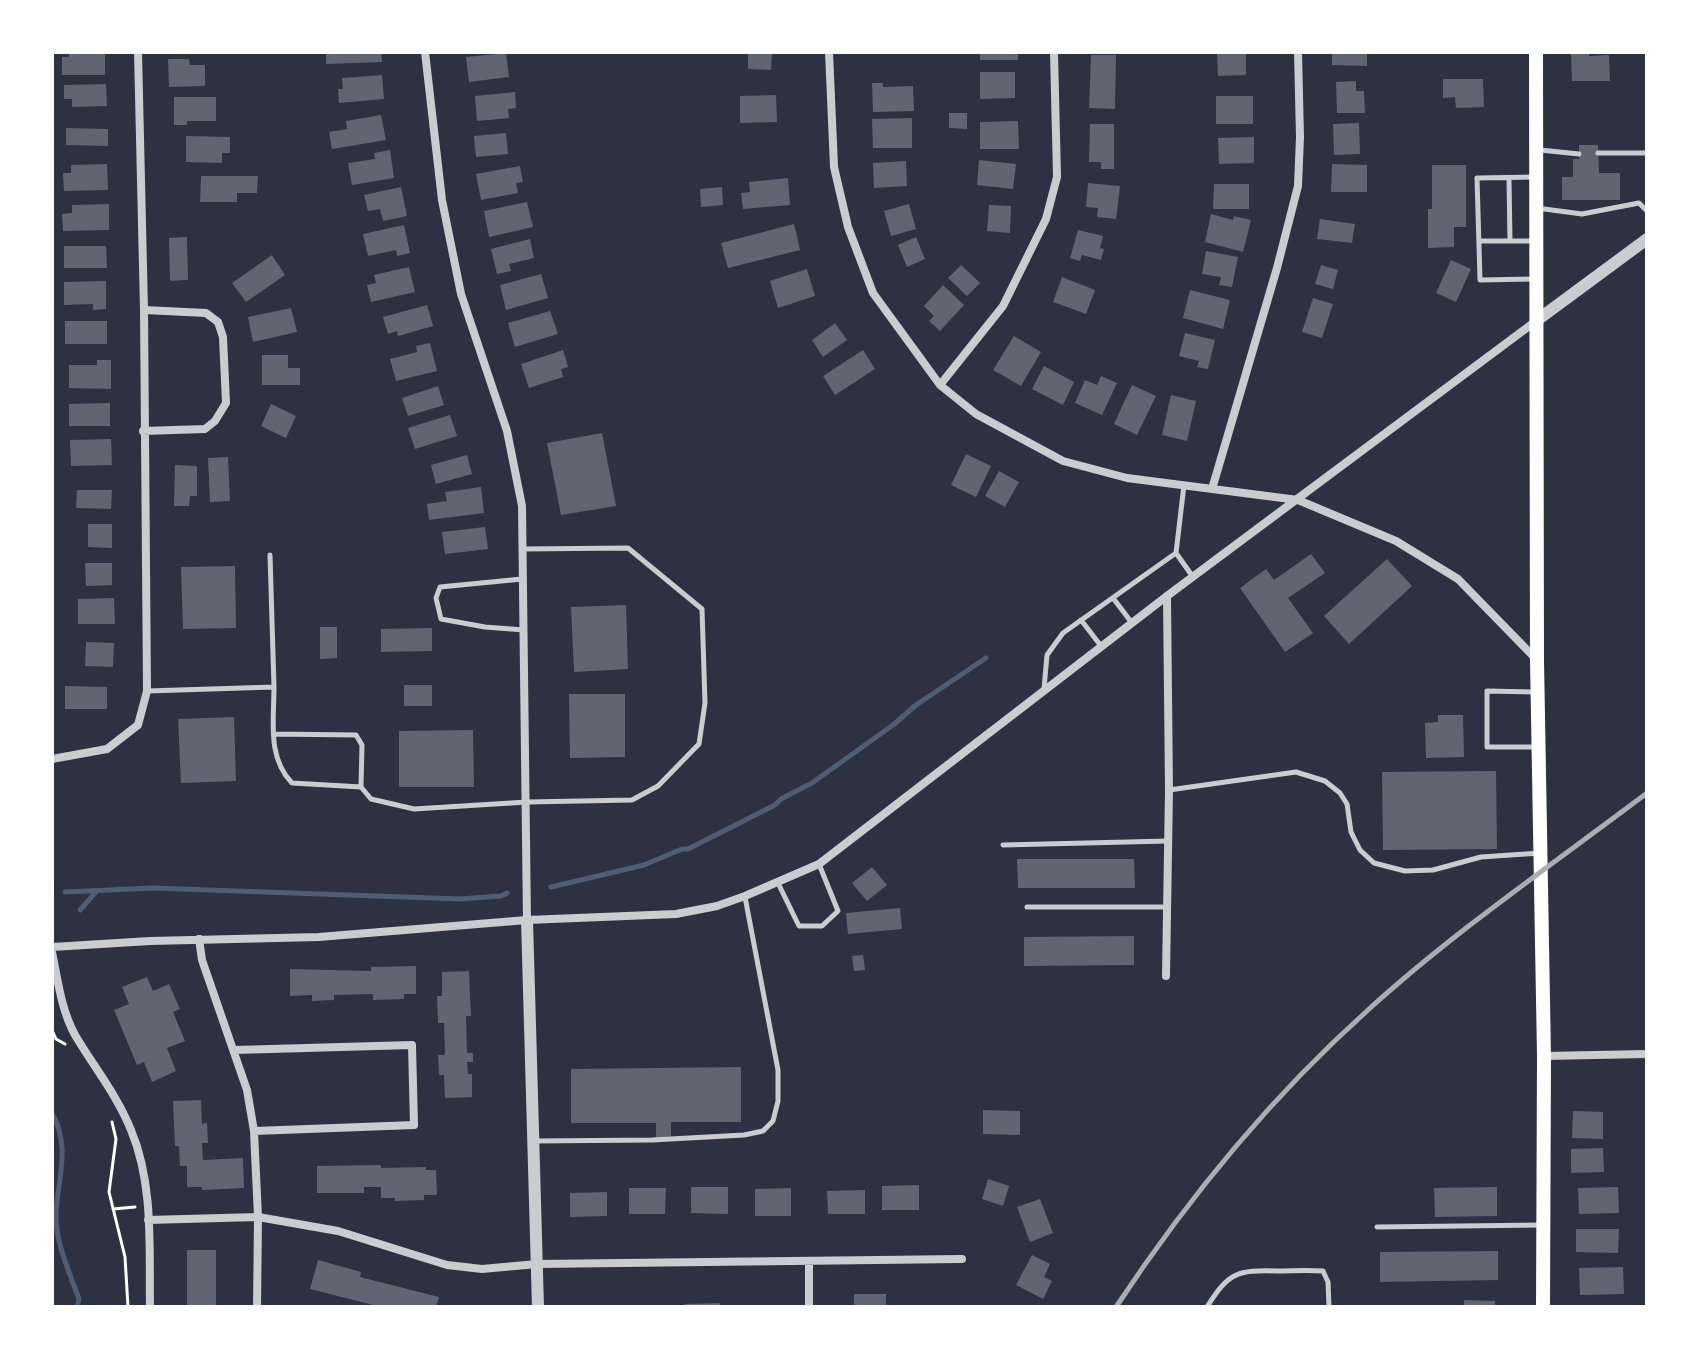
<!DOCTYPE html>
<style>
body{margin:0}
#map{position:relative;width:1699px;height:1359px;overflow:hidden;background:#2d3142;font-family:Arial,sans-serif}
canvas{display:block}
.frame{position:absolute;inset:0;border:54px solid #fff;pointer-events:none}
</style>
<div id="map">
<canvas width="1699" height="1359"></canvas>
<div class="frame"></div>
</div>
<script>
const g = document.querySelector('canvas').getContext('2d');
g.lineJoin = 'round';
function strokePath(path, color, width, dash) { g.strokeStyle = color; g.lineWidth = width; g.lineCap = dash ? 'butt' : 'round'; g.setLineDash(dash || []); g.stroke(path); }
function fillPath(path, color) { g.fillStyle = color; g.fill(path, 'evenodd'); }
strokePath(new Path2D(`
 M551,887L644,865L682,849H688L775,805L781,799L812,783L893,725L916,705L986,658
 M65,892L153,888L460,899L501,896L507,893
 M80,910L96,892
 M52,1113C71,1147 58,1178 56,1213C55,1242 69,1271 79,1299L77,1307`), '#4f5d75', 5);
fillPath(new Path2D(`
 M69,52H105V75H62V57H69Z
 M326,52H381L382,62L326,64Z
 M748,52H772L771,70L748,69Z
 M980,52H1018V60H980Z
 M1217,52H1246V75L1218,76Z
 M1332,52H1367V66L1332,65Z
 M1571,52H1589V56L1609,55L1610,81H1572Z
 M506,53L509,77L469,82L466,57Z
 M1091,55H1116L1115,109L1089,108Z
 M168,59H189L190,65H205V86L169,87Z
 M980,72H1015V98L980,99Z
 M382,75L384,99L339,103L338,89H343L342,78Z
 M1443,79H1483L1484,107L1456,108L1455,97L1443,98Z
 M1356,81V91H1364L1365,113H1337L1336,82Z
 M872,83H883V87L913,86L914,111L873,112Z
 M106,84L107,106L72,107V99H64V85Z
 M515,92L516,108L508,109L509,118L477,121L475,96Z
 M776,95L777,122L740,123V96Z
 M1216,96H1253V124H1216Z
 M174,97H216V121H187V125H174Z
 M949,113H967V129L949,128Z
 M381,115L386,140L332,149L329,132L347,129L346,121Z
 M912,118V148H873L872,119Z
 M1018,121L1019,149H980V122Z
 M1359,123L1360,154L1334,155L1333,124Z
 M1090,124H1114V169H1101V162H1089Z
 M66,128L108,129V146L66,145Z
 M506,133L508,154L476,157L474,136Z
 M186,136L230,137V153H222V163L186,162Z
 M1254,137V163L1219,164L1218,138Z
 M1579,145H1598L1599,173H1620V200H1562V177H1573V159H1579Z
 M390,150L394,178L352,185L348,163L375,159L374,153Z
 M979,160L1016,164L1013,189L977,185Z
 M906,161L907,186L874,188L873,163Z
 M107,164L108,190L64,191L63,173H71V165Z
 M1332,164L1367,165V192H1331Z
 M1432,165H1466V227H1454V247L1428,248V209H1432Z
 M520,166L523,182L516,183L518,193L481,200L476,174Z
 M201,176H258L257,193H237V202H200Z
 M788,178L790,205L743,209L741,193L750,192L749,182Z
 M1088,183L1120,186L1116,219L1097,217L1098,208L1086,207Z
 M1214,184H1249V209H1213Z
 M401,187L407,216L383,221L380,209L368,211L364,195Z
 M722,187L723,205L701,207L700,189Z
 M527,202L533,227L489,237L484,211Z
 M109,204V230L63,231L62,214L72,213V205Z
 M909,204L916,229L891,236L884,211Z
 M989,205L1011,206L1010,233L987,231Z
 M1211,214L1233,220L1234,216L1251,220L1243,252L1205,242Z
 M1320,219L1355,224L1352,243L1317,239Z
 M794,224L800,250L728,268L721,243Z
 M404,225L410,253L397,256L396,250L368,256L363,234Z
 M1078,230L1103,236L1100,248L1104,249L1101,260L1082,255L1080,261L1070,258Z
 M187,237L188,280L170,281L169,238Z
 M916,237L925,259L907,267L898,245Z
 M530,239L534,258L509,264L511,271L497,274L491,249Z
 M64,246H106L107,268H64Z
 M1206,251L1238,257L1232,287L1219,285L1221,277L1202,274Z
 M272,255L285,275L246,302L232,283Z
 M1451,260L1471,269L1456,302L1436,293Z
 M961,265L980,283L967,296L948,278Z
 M1321,265L1338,270L1333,289L1315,284Z
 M409,267L415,292L371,302L367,285L376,283L374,275Z
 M807,269L815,296L778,308L770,281Z
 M541,274L548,298L506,310L500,285Z
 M1062,277L1095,290L1086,314L1053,302Z
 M106,281V309L93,310V304L64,305V282Z
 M943,285L964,305L940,331L929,321L934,316L924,306Z
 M1190,290L1230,300L1223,329L1183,318Z
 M1313,298L1333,304L1322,338L1302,332Z
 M427,305L433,326L398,336L397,331L388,334L383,317Z
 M291,308L297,332L253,342L248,317Z
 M550,311L558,334L515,347L508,323Z
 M65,321H107V344H65Z
 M835,323L847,340L823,357L812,340Z
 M1185,333L1215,340L1208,369L1197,367L1199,361L1179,356Z
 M1014,336L1041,352L1021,386L993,370Z
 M430,343L437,371L396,381L390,359L417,352L416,346Z
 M563,350L568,367L561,369L563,377L529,388L521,364Z
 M863,350L875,369L835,395L823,376Z
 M262,355H288V368H300V385H262Z
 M97,360H111V389L69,388V365H97Z
 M1044,366L1074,382L1063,405L1032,389Z
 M1101,376L1117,383L1102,415L1075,403L1085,380L1097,385Z
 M1132,385L1156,396L1137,435L1114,424Z
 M438,386L444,405L408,416L402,398Z
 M1171,395L1196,401L1187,441L1162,435Z
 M110,403V426H69V404Z
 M271,404L296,416L286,438L261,426Z
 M450,415L457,436L415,449L408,428Z
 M602,433L616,506L561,515L547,443Z
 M111,439L112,465L71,466L70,440Z
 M966,454L991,466L976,497L951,485Z
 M467,455L472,474L436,484L431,465Z
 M228,457L230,501L210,502L208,458Z
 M175,465L197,466V496H190L189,506H174Z
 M999,471L1019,482L1005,507L985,496Z
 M481,487L484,513L429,520L427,504L447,501L445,492Z
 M77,490H112L111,509L76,508Z
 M88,524H112V548L88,547Z
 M485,527L488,549L445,554L442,532Z
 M1311,554L1325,573L1288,598L1313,633L1285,652L1240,588L1266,569L1274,580Z
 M1387,559L1412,586L1349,644L1324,616Z
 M85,563H112V585L86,586Z
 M235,566L236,628L183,629L181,567Z
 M114,598L115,624H78V599Z
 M626,605L628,669L574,672L571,607Z
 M320,627H337V658L320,659Z
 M432,628V651L381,652V629Z
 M86,642L114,643L113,667L85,666Z
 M404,685H432V706H404Z
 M65,686L107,687V709H65Z
 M569,694H625V757L570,758Z
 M1438,715H1463L1464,757L1426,758L1425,723L1438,722Z
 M234,717L236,781L181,783L178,719Z
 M473,730L474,787H399V731Z
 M1496,771L1497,849L1383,850L1382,772Z
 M1017,859H1134L1135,888H1018Z
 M872,867L887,885L867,901L852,883Z
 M900,908L902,929L848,934L846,913Z
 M1134,936V965L1024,966V937Z
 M863,955L865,970L854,971L852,956Z
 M416,966V994H404V999L373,1000V994L334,995V1000L312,1001V995L290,996V969L371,971V967Z
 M469,971L471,1016H466L467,1053H473V1062H467L468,1074H472V1097L445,1098L444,1075H439L438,1055H445L444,1023H438L437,996H442V972Z
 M147,977L153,991L169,984L180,1009L173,1012L185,1041L167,1048L176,1071L152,1082L144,1062L137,1065L114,1010L129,1004L122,987Z
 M741,1067V1122H671V1138H656V1123H571V1069Z
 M201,1100L202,1124L207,1123L208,1143H202L203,1160L243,1158L244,1188L202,1190V1187H187V1166H180L179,1146H175L173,1101Z
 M983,1110L1020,1111V1135L983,1134Z
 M1573,1111L1603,1112V1139L1572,1138Z
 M1603,1148L1604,1172L1571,1173V1149Z
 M381,1165V1168L426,1167V1170H436L437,1195H424V1200L395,1201V1198H381V1187H364V1193H317V1166Z
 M988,1179L1009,1186L1003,1206L982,1199Z
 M919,1185V1210H882V1186Z
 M691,1187H728V1214L691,1213Z
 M1497,1187V1216L1435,1217L1434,1188Z
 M1618,1187L1619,1213L1579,1214L1578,1188Z
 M629,1188H666L665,1214H629Z
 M791,1188V1216H755V1189Z
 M865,1190V1214H828L827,1191Z
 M607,1192V1216L570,1217V1193Z
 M1040,1199L1053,1233L1030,1242L1017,1207Z
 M1576,1229H1619L1618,1253L1576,1252Z
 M187,1250H216V1307H187Z
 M1498,1251V1280L1380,1282V1252Z
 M1032,1255L1050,1264L1044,1277L1052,1281L1043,1299L1016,1285Z
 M318,1260L361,1272L360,1277L439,1297L436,1307H381L310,1289Z
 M1623,1267L1624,1294L1580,1295L1579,1268Z
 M854,1294H886V1307H854Z
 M1464,1300L1495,1301V1307H1464Z
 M720,1303V1307H685V1304Z`), '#626471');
strokePath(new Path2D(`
 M52,1030L56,1039L65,1044
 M112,1122L116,1139L109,1192L125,1257L128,1307
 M113,1209L135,1207`), '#fff', 3);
strokePath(new Path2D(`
 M1540,150L1579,154
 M1598,153H1647
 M1509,178L1510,241
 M1537,208L1582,214L1639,203L1647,211
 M1479,241H1534
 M1533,279L1480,280L1477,178L1536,177
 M1176,553L1193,577
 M522,579L440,587L436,598L441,619L485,627L524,630
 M1113,598L1132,623
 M1081,620L1101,646
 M274,687C274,721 267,757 292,783L361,787L371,799L414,809L527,802L632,800L658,786L699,744L705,703L702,609L628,548L523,549
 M1044,689L1047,655L1063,633L1176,553L1184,485
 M147,691L274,687L270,555
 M1535,692L1487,691V747H1538
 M274,734L356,735L362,745L361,787
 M1169,790L1296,772L1325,781L1340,793L1347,804L1351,832L1360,850L1374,863L1405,871L1433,870L1481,857L1540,853
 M1003,845L1168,841
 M778,883L799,926H822L838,911L819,864
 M1027,907H1167
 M535,1141L652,1140L744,1135L763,1131L773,1121L778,1101V1070L745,897
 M1377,1227L1542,1225
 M1207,1307C1229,1272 1237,1270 1277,1271C1292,1271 1307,1270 1323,1271L1328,1282L1329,1307`), '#caccd0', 5);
strokePath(new Path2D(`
 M425,52L442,200L461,294L507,431L522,506L527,920
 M829,52L834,167L848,227L873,293L940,385L976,414L1063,461L1127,478L1298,500L1396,541L1458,579L1537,660
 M940,385L1003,306L1046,219L1057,177L1054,52
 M143,431L205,429L215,421L226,403L223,337L218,322L206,313L144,310
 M1212,489L1277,268L1298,186L1300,137L1298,52
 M52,759L107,749L138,725L147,691L144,310L138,52
 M199,939L202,960L247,1090L254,1131L258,1217L257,1307
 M52,947L150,941L319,937L527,920L676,914L717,906L745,896L819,864L1167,596L1536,321
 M52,952C58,981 61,1009 75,1035C94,1067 117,1095 131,1130C154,1185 149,1249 150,1307
 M1166,976L1169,790L1167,596
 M235,1050L412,1045L414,1125L254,1131
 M1544,1056L1647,1054
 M148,1220L258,1217L338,1231L447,1265L482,1269L537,1264L962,1259
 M809,1261V1307`), '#caccd0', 8);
strokePath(new Path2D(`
 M1536,321L1647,239
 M527,920L538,1307`), '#caccd0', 12);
strokePath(new Path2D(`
 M1536,52L1537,660L1544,1056L1543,1307`), '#fff', 14);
strokePath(new Path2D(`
 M1116,1307C1188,1198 1271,1097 1368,1010C1455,931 1553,864 1647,793`), '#abadb3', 5);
</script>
